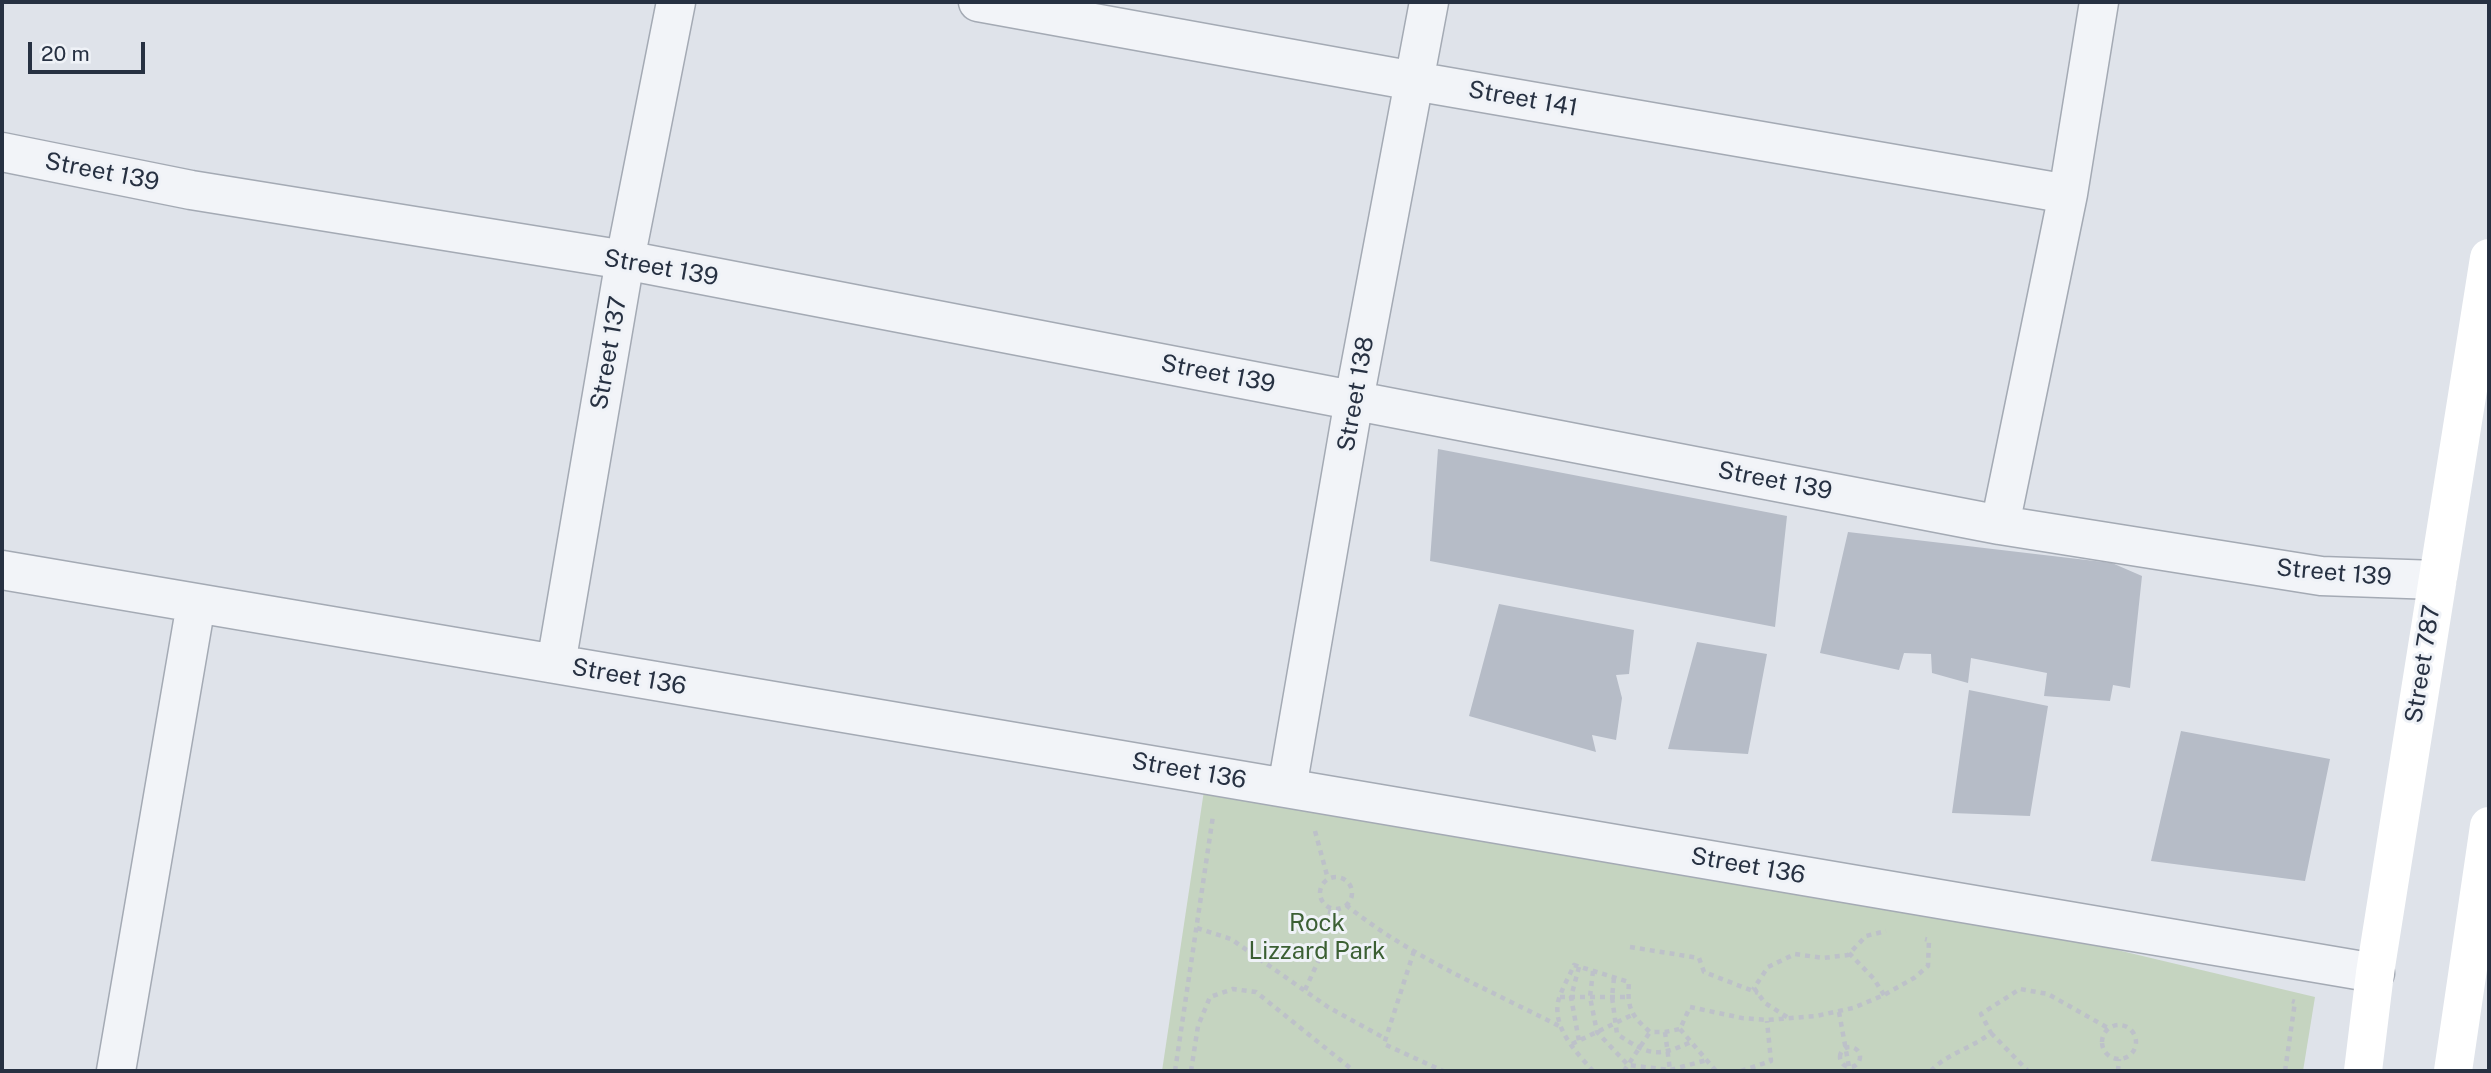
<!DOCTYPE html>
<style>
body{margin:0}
#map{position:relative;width:2491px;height:1073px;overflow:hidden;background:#dfe3ea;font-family:"Public Sans",sans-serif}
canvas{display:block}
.frame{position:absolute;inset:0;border:4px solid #273142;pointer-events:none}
.scale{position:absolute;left:28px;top:42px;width:117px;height:32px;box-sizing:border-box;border:4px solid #273142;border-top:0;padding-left:9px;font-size:21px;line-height:24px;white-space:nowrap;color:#273142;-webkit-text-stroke:5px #eff2f7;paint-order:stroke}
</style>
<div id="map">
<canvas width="2491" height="1073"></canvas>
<div class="frame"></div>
<div class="scale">20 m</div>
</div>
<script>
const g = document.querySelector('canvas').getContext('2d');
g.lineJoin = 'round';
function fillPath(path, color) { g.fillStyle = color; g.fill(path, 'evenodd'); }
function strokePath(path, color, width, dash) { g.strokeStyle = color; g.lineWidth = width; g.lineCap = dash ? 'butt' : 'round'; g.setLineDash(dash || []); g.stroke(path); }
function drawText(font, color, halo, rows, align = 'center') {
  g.font = font + ' "Public Sans",sans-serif'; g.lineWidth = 6; g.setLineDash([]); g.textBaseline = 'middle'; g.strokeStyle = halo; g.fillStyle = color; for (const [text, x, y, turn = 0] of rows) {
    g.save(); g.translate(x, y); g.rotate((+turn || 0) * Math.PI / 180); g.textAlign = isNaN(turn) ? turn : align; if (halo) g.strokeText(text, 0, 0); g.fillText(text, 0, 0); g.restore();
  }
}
fillPath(new Path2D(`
 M1205,784L2071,939L2315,997L2303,1071H1162Z`), '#c5d4c0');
fillPath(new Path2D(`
 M1438,449L1787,516L1775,627L1430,561Z
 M1848,532L2112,563L2142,576L2130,688L2113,685L2110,701L2044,696L2047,673L1971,658L1968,683L1932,673L1931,654L1904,653L1899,670L1820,653Z
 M1499,604L1634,630L1629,674L1616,675L1622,698L1616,740L1592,735L1596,752L1469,716Z
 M1697,642L1767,654L1748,754L1668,749Z
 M1969,690L2048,706L2030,816L1952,813Z
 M2181,731L2330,759L2305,881L2151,861Z`), '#b6bcc7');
const street = new Path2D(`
 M978,2L1414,81L2068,194
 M2,152L191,190L625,260L2000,525L2321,576L2436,580
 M2000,525L2068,194L2099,2
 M2,570L2375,973
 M556,664L625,260L676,2
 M1287,788L1354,400L1429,2
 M116,1071L196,604`);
strokePath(street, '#a4aab4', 41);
strokePath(new Path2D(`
 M1315,831L1328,879
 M1320 893a16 16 0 1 1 32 0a16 16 0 1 1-32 0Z
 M1346,905C1409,956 1487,989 1559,1026
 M1197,928L1231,939L1328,1007L1386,1039
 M1630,947L1699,958L1704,972L1758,993
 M1414,951L1384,1044L1443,1071
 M1849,953L1874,979L1884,995
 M1579,967L1571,997L1579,1041
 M1593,971L1590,997L1597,1032L1628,1065L1670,1070L1707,1060
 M1614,978L1612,997L1617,1034C1649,1055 1656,1058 1691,1042
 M1305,990L1321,955L1331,908
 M1560,997H1628
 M1839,1012L1849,1067
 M1787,1017L1765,1003L1754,988L1768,967L1795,954L1823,958L1848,955L1866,936L1886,931
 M2102 1042a17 17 0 1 1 34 0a17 17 0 1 1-34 0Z
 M1680,1029L1716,1071
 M1665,1032L1670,1070
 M1991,1033L2028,1071
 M1572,1044L1632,1015
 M1840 1057a10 10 0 1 1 20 0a10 10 0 1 1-20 0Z
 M1175,1071L1213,816
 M1191,1071L1198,1026L1210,997L1233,989L1256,992L1354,1071
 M1593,1071C1577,1053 1553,1029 1558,1002C1561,990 1569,977 1574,965L1629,982C1627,1009 1631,1015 1650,1032H1665L1680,1029L1690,1007L1742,1018L1767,1020L1816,1016L1853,1008L1884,995L1914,978L1928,966L1929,940L1925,939
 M1624,1071L1650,1032
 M1741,1071L1771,1061L1767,1021
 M1931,1071C1946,1054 1972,1048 1991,1033L1981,1014L2020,989L2048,994L2108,1028
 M2118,1071L2119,1059
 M2285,1071L2295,1002L2292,1001`), '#bdc1c9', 4.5, [5, 5]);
strokePath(street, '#f2f4f8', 38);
strokePath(new Path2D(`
 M2363,1071L2375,973L2489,258
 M2453,1071L2489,826`), '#fff', 38);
drawText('24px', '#273142', '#eff2f7', [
 ["Street 141",1523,99,10],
 ["Street 139",102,172,11],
 ["Street 139",661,268,10],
 ["Street 137",609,353,-80],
 ["Street 139",1218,374,11],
 ["Street 138",1356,394,-80],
 ["Street 139",1775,481,11],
 ["Street 139",2334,573,5],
 ["Street 787",2423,664,-81],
 ["Street 136",629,677,10],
 ["Street 136",1189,771,10],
 ["Street 136",1748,866,10]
]);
drawText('24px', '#3b5f33', '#eff2f7', [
 ["Rock",1317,924],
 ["Lizzard Park",1317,952]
]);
</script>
